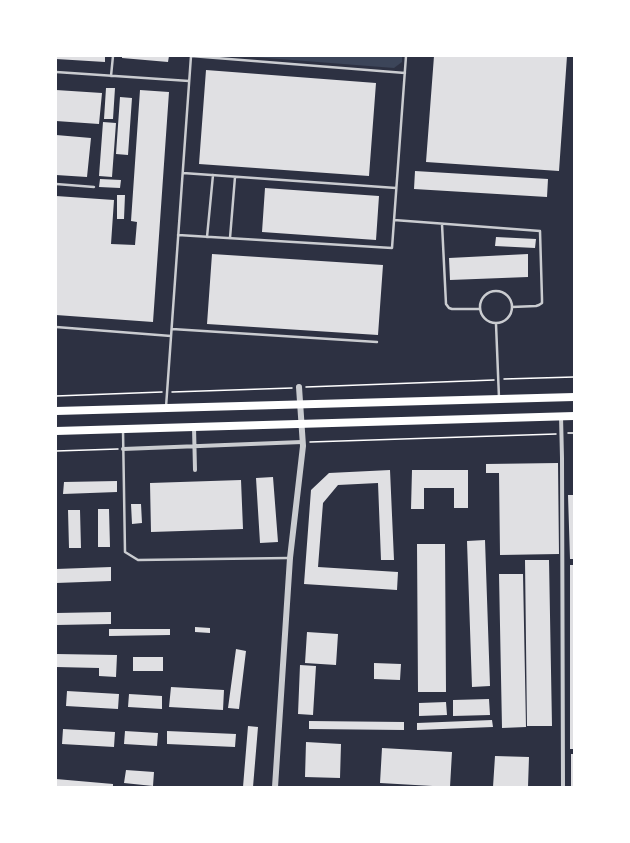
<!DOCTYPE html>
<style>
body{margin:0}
#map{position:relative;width:630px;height:843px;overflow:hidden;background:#2d3142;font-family:Karla,sans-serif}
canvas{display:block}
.frame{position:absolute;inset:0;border:57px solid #fff;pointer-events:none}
</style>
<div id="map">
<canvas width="630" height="843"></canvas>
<div class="frame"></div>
</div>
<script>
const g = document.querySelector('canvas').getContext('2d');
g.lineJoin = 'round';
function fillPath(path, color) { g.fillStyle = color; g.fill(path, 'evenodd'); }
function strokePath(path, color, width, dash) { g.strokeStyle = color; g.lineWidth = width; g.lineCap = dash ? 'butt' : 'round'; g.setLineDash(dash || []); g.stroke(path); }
fillPath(new Path2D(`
 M241,56H402V62L394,68Z`), '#3c4559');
fillPath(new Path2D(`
 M56,56H105V62L56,59Z
 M122,56H169L168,62L122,58Z
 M434,56H567L559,171L426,162Z
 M206,70L376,83L369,176L199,164Z
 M106,88H115L113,119H104Z
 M56,90L102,93L99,124L56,121Z
 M140,90L169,92L153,322L56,315V196L114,200L111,244L135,245L137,222L131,221Z
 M120,97L132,98L128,155L116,154Z
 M103,122L116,123L112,177L99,176Z
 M56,135L91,138L87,177L56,175Z
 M415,171L548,179L547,197L414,189Z
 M100,179L121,180L120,188L99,187Z
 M265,188L379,196L376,240L262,232Z
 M117,195H125L124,219H117Z
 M496,237L536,239L535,248L495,246Z
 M212,254L383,265L378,335L207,324Z
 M528,254V277L450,280L449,258Z
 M558,463L559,554L500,555L499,473H486V464Z
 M390,470L394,560H381L378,483L338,485L323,503L318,567L398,572L397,590L304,584L311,490L329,473Z
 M412,470H468V508H454V488H424V509H411Z
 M273,477L278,542L260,543L256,478Z
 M241,480L243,529L151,532L150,483Z
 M117,481V492L63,494L64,482Z
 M568,495H574V559H570Z
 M131,504H141L142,523L132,524Z
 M98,509H109L110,547H98Z
 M68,510H80L81,548H69Z
 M485,540L490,686L472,687L467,541Z
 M417,544H445L446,692H418Z
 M525,560H549L552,726H527Z
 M570,565H574V749H570Z
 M111,567V581L56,583V569Z
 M499,574H523L526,727L502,728Z
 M111,612V624L56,625V613Z
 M195,627L210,628V633L195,632Z
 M109,629H170V635L109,636Z
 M307,632L338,634L336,665L305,663Z
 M236,649L246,651L239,709L228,708Z
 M56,654L117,655L116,677L99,676V668L56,667Z
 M133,657H163V671H133Z
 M374,663L401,664L400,680L374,679Z
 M300,665L316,666L313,715L298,714Z
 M171,687L224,690L223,710L169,707Z
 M67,691L119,694L118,709L66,706Z
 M129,694L162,696V709L128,707Z
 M489,699L490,715L453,716V700Z
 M446,702L447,715L419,716V703Z
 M492,720L493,727L417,730V723Z
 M309,721L404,722V730L309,729Z
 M248,726L258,727L253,787H243Z
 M63,729L115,732L114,747L62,744Z
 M125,731L158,733L157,746L124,744Z
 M167,731L236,734L235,747L167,744Z
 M306,742L341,744L340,778L305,777Z
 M382,748L452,752L450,787L380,783Z
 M571,754H574V787H571Z
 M495,756L529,757L528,787H493Z
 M126,770L154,772L153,786L124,783Z
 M56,779L113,784V787H56Z`), '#e0e0e3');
strokePath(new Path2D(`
 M504,379L574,377
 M306,387L494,380
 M172,392L292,388
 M56,396L162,392
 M568,433H574
 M310,442L556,434
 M56,451L118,449`), '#fff', 1.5);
strokePath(new Path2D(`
 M191,56L405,73
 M56,72L189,81
 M111,76L113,56
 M183,173L396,188
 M56,184L94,187
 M394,220L540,231L542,299V303L539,305L536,306L512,307
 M442,224L446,304L449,308L452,309H479
 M178,235L392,248L406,56
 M207,237L213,175
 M230,238L235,177
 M480 307a16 16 0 1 1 32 0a16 16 0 1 1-32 0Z
 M496,324L499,398
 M56,327L171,336
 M172,329L377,342
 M166,407L191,56
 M123,430L125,552L138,560L289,558`), '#caccd0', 2.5);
strokePath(new Path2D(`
 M561,416L562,458L563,787
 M194,427L195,470
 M123,449L302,442`), '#caccd0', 4);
strokePath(new Path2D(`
 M275,787L290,558L303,446L299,387`), '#caccd0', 6);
strokePath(new Path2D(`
 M56,411L574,397
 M56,431L574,416`), '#fff', 8);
</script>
